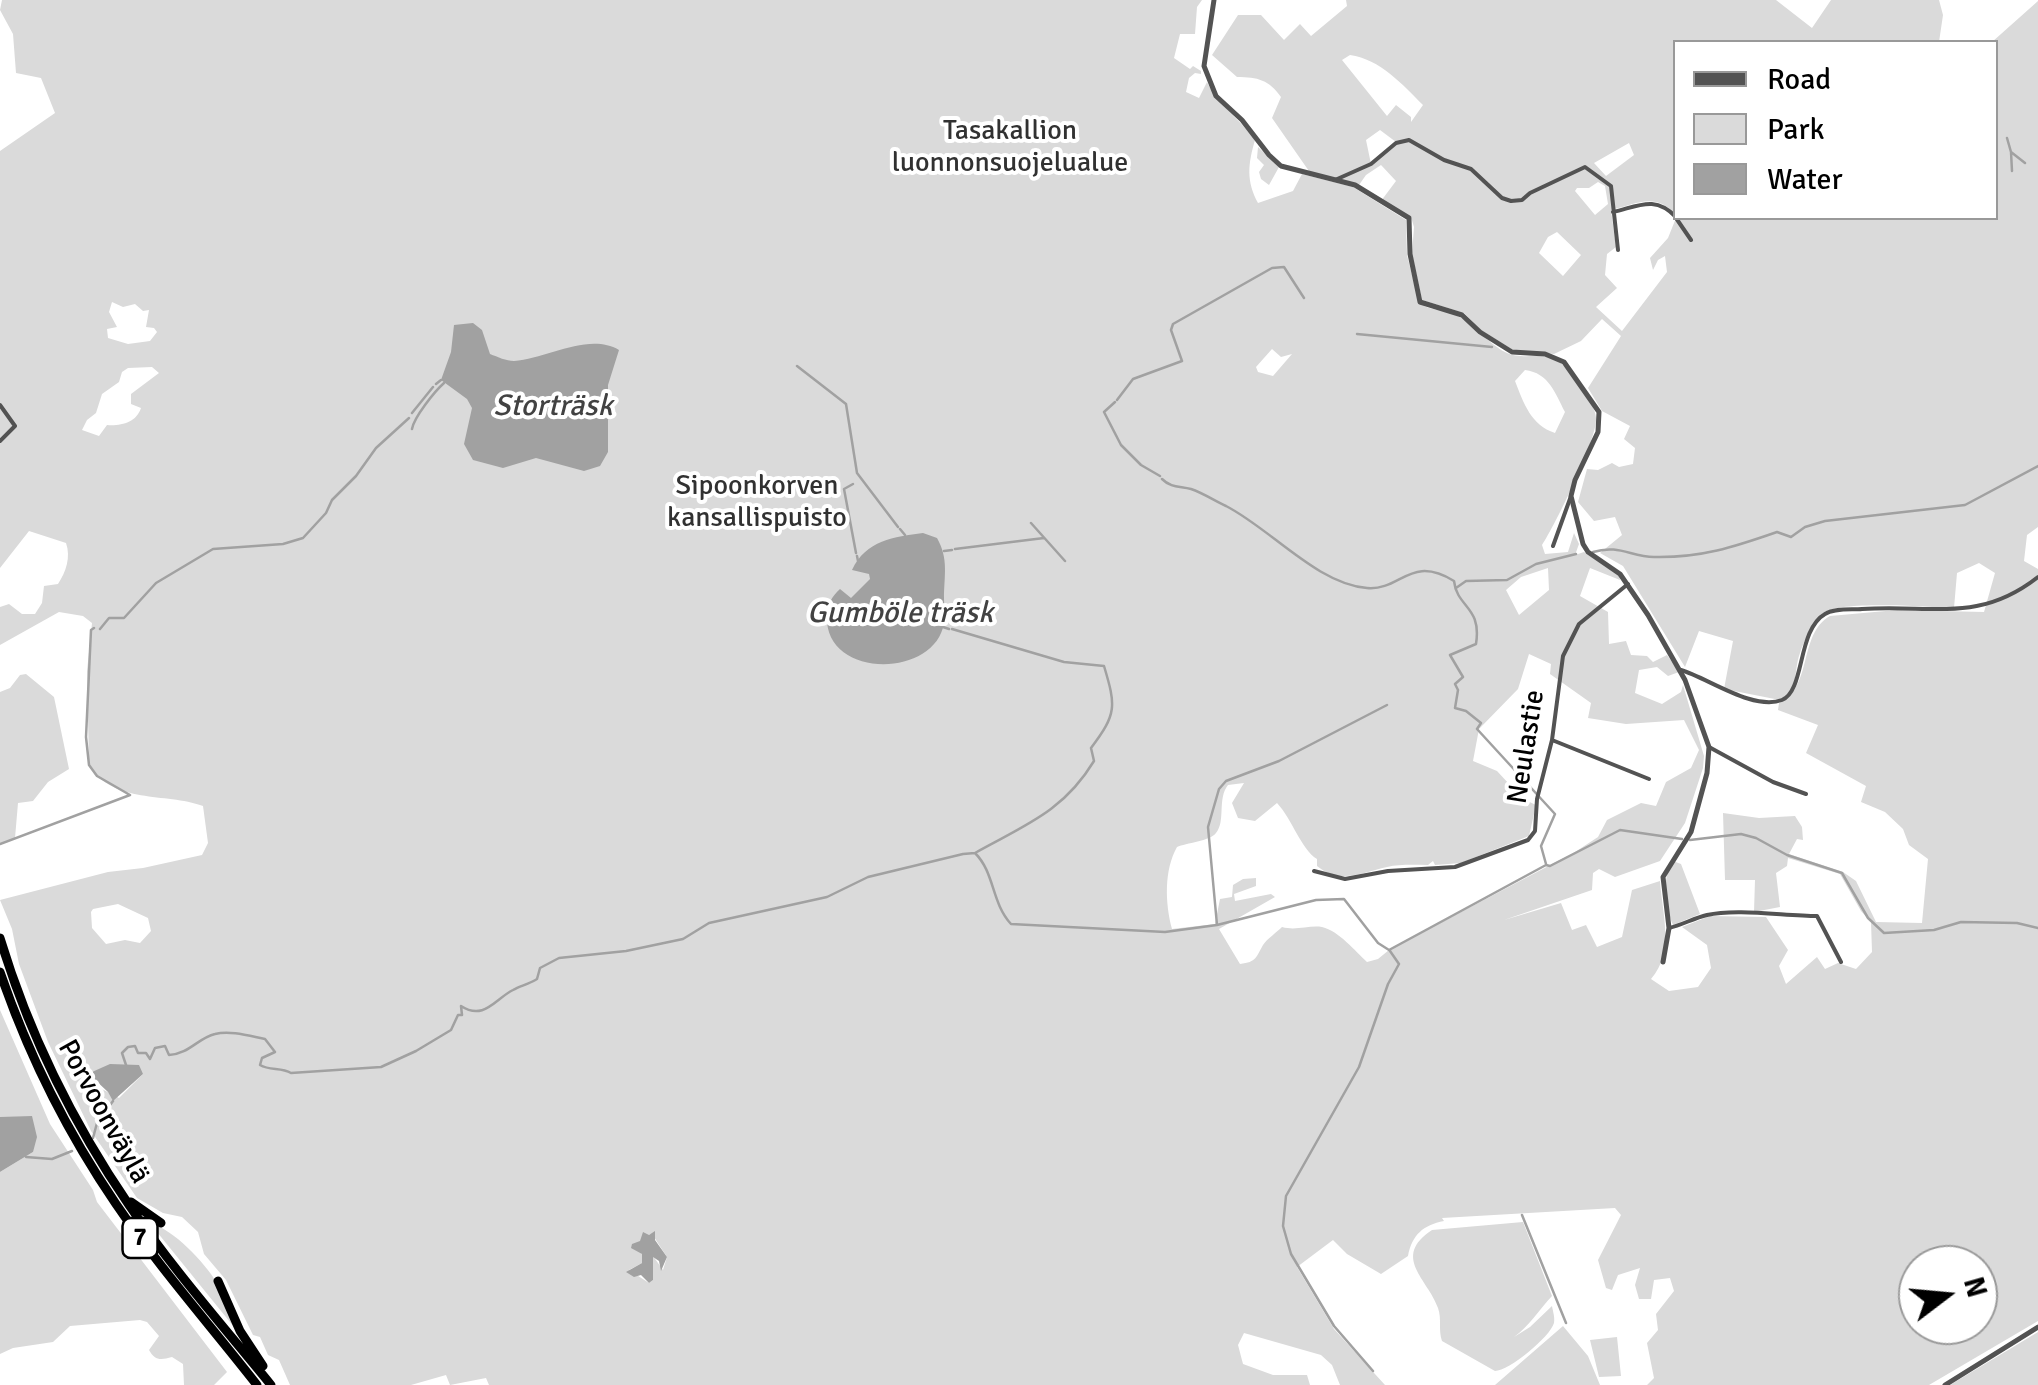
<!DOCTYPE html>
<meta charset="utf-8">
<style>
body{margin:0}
#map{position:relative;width:2038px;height:1385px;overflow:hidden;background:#fff;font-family:Signika,sans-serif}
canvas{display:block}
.legend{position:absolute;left:1673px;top:40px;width:325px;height:180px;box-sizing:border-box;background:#fff;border:2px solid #999;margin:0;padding:12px 18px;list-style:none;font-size:30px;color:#000}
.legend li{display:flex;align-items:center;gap:20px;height:50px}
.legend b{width:50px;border:2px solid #999}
.north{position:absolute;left:1898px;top:1245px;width:100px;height:100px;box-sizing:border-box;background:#fff;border:2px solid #999;border-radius:50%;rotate:74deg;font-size:28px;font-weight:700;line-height:40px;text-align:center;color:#000}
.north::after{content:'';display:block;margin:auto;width:35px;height:45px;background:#000;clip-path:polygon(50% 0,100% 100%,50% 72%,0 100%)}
</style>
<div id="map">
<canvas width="2038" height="1385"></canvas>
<ul class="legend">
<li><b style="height:12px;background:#535353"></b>Road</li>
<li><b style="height:28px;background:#dadada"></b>Park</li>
<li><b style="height:28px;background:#a1a1a1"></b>Water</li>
</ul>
<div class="north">N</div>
</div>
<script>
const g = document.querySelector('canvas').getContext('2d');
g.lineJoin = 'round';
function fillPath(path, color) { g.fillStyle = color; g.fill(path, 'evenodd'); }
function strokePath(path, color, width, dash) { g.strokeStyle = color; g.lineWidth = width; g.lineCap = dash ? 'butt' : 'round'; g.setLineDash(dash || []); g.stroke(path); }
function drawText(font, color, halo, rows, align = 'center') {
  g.font = font + ' Signika,sans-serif'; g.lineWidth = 8; g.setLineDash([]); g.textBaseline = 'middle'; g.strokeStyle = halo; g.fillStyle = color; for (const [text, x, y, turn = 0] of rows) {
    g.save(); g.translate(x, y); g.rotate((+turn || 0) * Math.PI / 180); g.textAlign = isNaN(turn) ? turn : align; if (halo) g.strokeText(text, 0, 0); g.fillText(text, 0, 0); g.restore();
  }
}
fillPath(new Path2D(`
 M2,0H1202L1197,7L1195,34H1180L1174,58L1190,69L1193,66L1201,71V74L1195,73L1189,78L1186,92L1199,98L1207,82C1219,106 1240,119 1255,140C1248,164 1246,181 1258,203L1293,191L1302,174L1353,187L1406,220L1407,255L1419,303C1430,311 1443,309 1455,315C1474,322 1487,343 1505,352C1522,361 1541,351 1558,361C1570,369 1596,404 1596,418C1598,437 1555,526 1542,545L1545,554L1568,552L1574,533L1579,544L1575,555L1584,552L1619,575L1620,580L1590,568L1580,596L1608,612L1609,644L1626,641L1631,655L1647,656L1653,662L1667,655L1679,672L1668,676L1657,667L1639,670L1635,693L1662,704L1681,692L1683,685L1704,756L1703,768L1685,823L1660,861L1615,877L1599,869L1593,873L1592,890L1504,920L1561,903L1572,930L1586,925L1597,947L1622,937L1632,890L1660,881C1662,913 1675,952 1651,979L1669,991L1698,987L1711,968L1707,945L1682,927L1710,916L1766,917L1788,950L1779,966L1786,984L1817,957L1825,969L1838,963L1856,969L1872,952L1871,922L1861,911L1840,874L1788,858L1787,866L1776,873L1780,907L1754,912L1755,880H1725L1723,813L1759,818L1795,816L1802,827L1803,840L1797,839L1789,854L1843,872L1856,881L1876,922L1922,923L1928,859L1909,845L1903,829L1885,812L1861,802L1866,786L1806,753L1818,725L1778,710L1779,703C1813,688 1798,634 1830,616L1897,610L1984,612L1995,573L1979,563L1957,573L1954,608C1929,607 1842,600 1823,613C1814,620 1804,641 1800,653C1793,672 1800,687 1780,700L1724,689L1733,641L1699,631L1685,667L1623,566L1600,553L1622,535L1615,517L1594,521L1578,502L1587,469L1598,470L1612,463L1619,467L1633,464L1635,448L1624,439L1630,426L1602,411L1588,388L1621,336L1602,319L1581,341L1554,354L1513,350L1481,330L1464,313L1422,300L1412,254L1414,227L1411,217L1381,201L1396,181L1381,165L1366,175L1359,185L1311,174L1272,118L1281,97C1269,80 1258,77 1237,77L1212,55L1238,15H1261L1284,40L1300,24L1311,36L1347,6L1346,0H1776L1812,28L1831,0H1939L1943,15L1939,42H1676L1675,214C1655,192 1637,204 1611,210L1616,247L1607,254L1605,275L1617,288L1596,307L1622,331L1667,272L1665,256L1658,260L1653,270L1650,258L1668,238L1676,218H1996V42H1992L2038,1V527L2027,535L2024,561L2038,569V1321L1929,1385H1647L1654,1378L1647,1343L1658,1330L1656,1314L1674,1291L1670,1278L1654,1280L1651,1299H1639L1635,1285L1640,1268L1618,1275L1612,1290L1606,1288L1598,1260L1621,1215L1615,1208L1442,1218L1444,1221C1423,1225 1412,1235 1408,1256L1381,1274L1347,1254L1333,1240L1297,1267L1334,1329L1385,1385H1340L1332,1365L1321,1355L1244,1333L1238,1345L1243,1364L1273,1375H1307L1310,1385H489L486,1378L450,1385L446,1375L411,1385H290L279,1360L268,1355L260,1337L253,1335L226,1280L204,1254L198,1232L182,1217L163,1213L137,1198L91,1131L48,1042L19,964L12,929L0,900L108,872L143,868L202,855L208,843L203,806C165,792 114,805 89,765L87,671L92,623L83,616L59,612L0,645V607L9,604L22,614H35L42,603L44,586L58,584C66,572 71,557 66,543L29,531L0,568V151L55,113L41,78L16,73L13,34L0,10ZM1350,55C1380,59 1403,85 1423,105L1411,122V117L1396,105L1387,116L1342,60ZM1380,130L1396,142L1371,164L1366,140ZM1629,143L1634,155L1606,176L1594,163ZM1598,182L1605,186L1608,204L1595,215L1575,191L1577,188H1589ZM1557,232L1581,255L1563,276L1539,253L1548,237ZM112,302L123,307L135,304L143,311L149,310L146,327L154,328L157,332L150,341L128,344L108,338L107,329L117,327L109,312ZM1272,349L1281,357L1292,354L1273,376L1258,372L1256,367ZM152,367L159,373L131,394V404L141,408C136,423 121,426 107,425L99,436L82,430L87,420L96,413L102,394L119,382L122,372L128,368ZM1525,370C1549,373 1555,393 1565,412L1555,433C1531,425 1524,404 1515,381ZM1548,568L1549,590L1519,615L1506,590L1521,577ZM1529,654L1551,664L1550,674L1591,703L1588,718L1626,724L1684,720L1699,750L1691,768L1666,782L1656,806L1641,803L1607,820L1598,837L1575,852L1389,950L1378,959L1367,962C1355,951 1339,931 1322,927C1309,925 1296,931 1282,927C1277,932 1267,939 1263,945C1256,957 1257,962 1240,964L1219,929L1275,897L1271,894L1235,901L1234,894L1256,886V878L1243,879L1233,885L1232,897L1220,899L1215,924L1172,929C1165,903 1164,870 1177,847C1186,843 1210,841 1216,833C1226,821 1217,799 1228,785L1244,783L1232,803L1238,818L1255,821L1277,803C1292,819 1301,849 1317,859V866C1340,885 1363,872 1387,867C1400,864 1415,865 1428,865L1433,861L1435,865L1461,863L1529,836L1536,805L1523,799L1497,771L1473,761L1479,729L1518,689ZM118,904L148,918L151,931L140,943L125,940L106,944L92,928L91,912L93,909ZM110,1065L143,1074L119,1098L100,1088L92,1077L93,1072ZM652,1234L667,1257L663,1270L653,1256V1280L649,1283L629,1270L642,1263V1254L638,1250L642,1237ZM1918,1265H1978V1325H1918Z
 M1258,147L1279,167L1269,185L1261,179L1259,172L1264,165L1257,158Z
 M26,674L54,697L69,769L48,782L33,801L18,803L15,838L0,845V692L10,688L20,675Z
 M1673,861L1681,864L1700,914L1673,925C1665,907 1661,879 1673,861Z
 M0,1010L50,1124L93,1190L97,1202L227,1372L214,1385H184L183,1364L172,1357C161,1360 155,1361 149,1350L159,1336L147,1322L140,1320L70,1326L53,1342L13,1348L0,1354V1172L33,1152L32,1117H0Z
 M1523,1222L1552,1296C1539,1310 1529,1326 1514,1337L1530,1327L1552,1306C1553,1312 1555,1317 1554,1323C1550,1337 1509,1371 1495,1371L1442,1341C1438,1330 1442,1319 1438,1308C1428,1279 1391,1257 1432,1230Z
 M156,1225C179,1235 208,1266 220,1288C226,1300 229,1315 234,1327L157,1232Z
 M1563,1326L1588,1356L1600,1385H1495Z
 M2038,1332V1385H1950Z
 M1617,1337L1621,1376L1599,1377L1590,1340Z`), '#dadada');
fillPath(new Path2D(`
 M473,323L482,330L490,354C498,357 506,361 514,361C547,359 588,332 619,350L608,385V452L600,466L584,471L536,458L503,468L473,460L464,444L472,408L467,399L441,380L451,352L454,325Z
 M923,533L937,538C949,559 944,576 944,599C944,607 946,615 944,623C935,679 824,679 827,616C827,605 832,596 840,589L851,598L870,579L869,574L852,570C866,540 894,537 923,533Z
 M110,1064L139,1065L143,1074L113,1101L108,1092L92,1077V1072Z
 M32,1116L37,1137L33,1152L0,1172V1117Z
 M655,1231V1240L667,1257L661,1271L659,1261L653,1257V1280L649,1283L641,1275L634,1277L626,1272L642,1263V1254L631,1248L632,1244L640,1241L643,1232L649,1235Z`), '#a1a1a1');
strokePath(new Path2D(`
 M2007,138L2011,152L2025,163
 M2011,152L2012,171
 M1357,334L1492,347
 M797,366L846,404L857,473L898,527
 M436,384L441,380
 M1117,400L1133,379L1182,361L1171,330L1173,324L1272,268L1284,267L1304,298
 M1115,402L1104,412L1121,445L1141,465L1160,476
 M412,413L433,387
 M412,429C414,417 435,391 444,383
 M1162,479C1171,488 1180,486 1191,489C1203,493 1215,501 1226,506C1271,529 1317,584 1367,588C1401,591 1410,554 1454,581C1457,608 1482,606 1476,644L1450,655L1463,677L1455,684L1458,690L1455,708L1466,711L1481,723L1477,729L1555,814L1541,846L1546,864
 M853,484L844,489L856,553
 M1031,523L1065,561
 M900,529L905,535
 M955,549L1044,538
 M944,551L952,550
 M1593,552C1619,544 1631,557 1654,557C1701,558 1734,547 1777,532L1791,537L1805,527L1825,521L1965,505L2038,466
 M857,556L858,561
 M1456,588L1466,581L1507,580L1536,564L1576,554
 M943,627L949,629
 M100,629L109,618H124L156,583L213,549L283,544L303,538L326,513L332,500L356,476L376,448L409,418
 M952,629L1064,662L1104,666C1116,706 1117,714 1091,748L1094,761C1063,812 1025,825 975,853
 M1690,840L1741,834L1756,838L1787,855L1842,873L1868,918L1884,933L1934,930L1961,922L2017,923L2038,928
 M0,844L130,795L97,776L89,765L86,737L91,630L94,628
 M1217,925L1208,827L1219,789L1226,781L1279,761L1387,705
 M126,1065L122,1053L128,1047L135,1046L138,1053H146L150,1059L155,1048L165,1046L169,1055C189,1054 198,1038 215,1034C230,1030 250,1036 265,1039L275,1052L262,1058L260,1065C270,1071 281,1067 291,1073L381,1067L416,1051L451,1030L458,1015H462L461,1006C484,1021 495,999 513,990C520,986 529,984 537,979L540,968L559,958L626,951L683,939L709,923L827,897L868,877L963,854L975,853C995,873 991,902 1011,924L1165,932L1217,925L1316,900L1344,899L1378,943L1389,950L1546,865L1550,866L1620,830L1682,839
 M93,1138L97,1123L113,1101
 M26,1157L52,1159L72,1151
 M1522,1215L1566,1323
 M1373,1371L1334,1326L1291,1254L1283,1226L1286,1196L1359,1067L1388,984L1399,964L1390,951`), '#a1a1a1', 2.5);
strokePath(new Path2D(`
 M1335,180L1371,164L1396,143L1409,140L1444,160L1471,169L1502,198L1511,201L1522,200L1530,193L1585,167L1611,186L1618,250
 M1613,212C1639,206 1655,195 1676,217
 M1676,218L1691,240
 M0,405L15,426L0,441
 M1553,546L1571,496
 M1681,670C1708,678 1753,711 1782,700C1805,691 1797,630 1825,614C1835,608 1851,610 1862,609C1932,604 1978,624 2038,577
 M1552,740L1649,779
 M1709,747L1773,782L1806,794
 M1314,871L1345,879L1388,871L1455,867L1528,840L1535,831L1537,799L1552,740L1563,656L1579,624L1628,584
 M1669,928C1682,925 1694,918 1707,915C1736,908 1785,916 1817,916L1841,962`), '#535353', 4);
strokePath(new Path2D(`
 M1214,0L1204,66L1216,96L1242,120L1269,155L1281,166L1355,185L1409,218L1410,254L1420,302L1462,315L1480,332L1512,352L1545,354L1564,362L1599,412L1598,432L1575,480L1571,496L1583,544L1588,552L1620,574L1648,615L1685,680L1709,747L1707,773L1691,832L1663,877L1669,928L1663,962
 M1945,1385L2038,1327`), '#535353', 5);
strokePath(new Path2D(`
 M0,938C29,1034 73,1123 129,1205C172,1268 223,1326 271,1385
 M0,972C28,1054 67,1132 116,1204C159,1267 210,1325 257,1385
 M131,1202L161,1223
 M218,1281L240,1331L263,1366`), '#000', 9);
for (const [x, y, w] of [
 [140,1238,35]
]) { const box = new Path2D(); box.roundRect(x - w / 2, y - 20, w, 40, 8); g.fillStyle = '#fff'; g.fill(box); strokePath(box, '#000', 2.5); }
drawText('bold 25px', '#000', null, [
 ["7",140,1238]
]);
drawText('28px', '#313131', '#fff', [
 ["Tasakallion",1010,132],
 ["luonnonsuojelualue",1010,164],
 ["Sipoonkorven",757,487],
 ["kansallispuisto",757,519]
]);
drawText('28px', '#000', '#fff', [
 ["Neulastie",1527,747,-81],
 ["Porvoonväylä",103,1112,61]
]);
drawText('italic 30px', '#424242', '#fff', [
 ["Storträsk",553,407],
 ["Gumböle träsk",900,614]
]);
</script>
